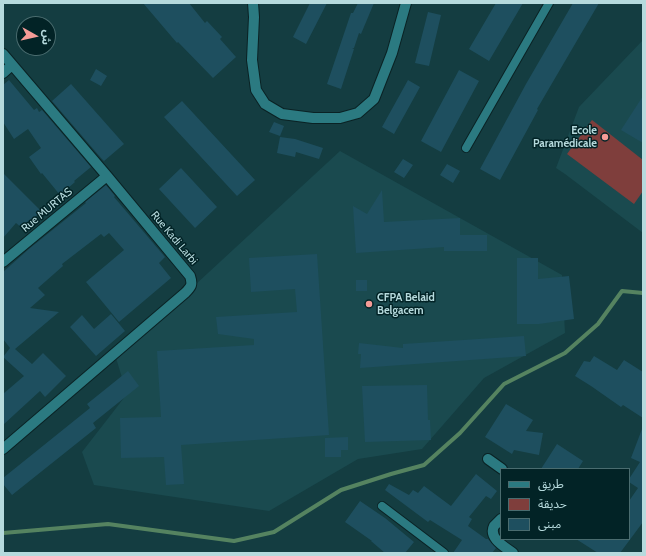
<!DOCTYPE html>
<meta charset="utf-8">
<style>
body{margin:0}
#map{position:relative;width:646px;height:556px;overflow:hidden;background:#143d41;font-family:Cabin,"Noto Sans Arabic",sans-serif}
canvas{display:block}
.frame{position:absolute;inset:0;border:4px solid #b6dadd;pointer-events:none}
.legend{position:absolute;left:500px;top:468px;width:130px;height:72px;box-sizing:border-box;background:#022326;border:1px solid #4a6c6f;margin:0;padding:5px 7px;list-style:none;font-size:12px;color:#b6dadd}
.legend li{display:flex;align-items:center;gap:8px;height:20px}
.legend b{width:20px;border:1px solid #4a6c6f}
.north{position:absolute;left:16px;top:16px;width:40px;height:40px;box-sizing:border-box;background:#022326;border:1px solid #4a6c6f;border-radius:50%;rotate:98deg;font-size:11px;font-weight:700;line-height:16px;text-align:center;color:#b6dadd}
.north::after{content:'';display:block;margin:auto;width:14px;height:18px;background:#f59b97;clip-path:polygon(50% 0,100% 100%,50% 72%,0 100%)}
</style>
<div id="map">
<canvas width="646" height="556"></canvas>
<div class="frame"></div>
<ul class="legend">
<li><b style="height:5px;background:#2b7a81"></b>طريق</li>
<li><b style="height:11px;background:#7f3e3c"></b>حديقة</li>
<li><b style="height:11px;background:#1e4f5f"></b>مبنى</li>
</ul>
<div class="north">ش</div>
</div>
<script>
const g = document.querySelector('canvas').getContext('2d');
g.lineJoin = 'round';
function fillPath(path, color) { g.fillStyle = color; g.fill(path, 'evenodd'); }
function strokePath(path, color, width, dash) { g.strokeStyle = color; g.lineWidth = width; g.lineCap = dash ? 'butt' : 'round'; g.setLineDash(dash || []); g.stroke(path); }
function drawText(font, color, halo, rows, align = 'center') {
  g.font = font + ' Cabin,sans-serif'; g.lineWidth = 3; g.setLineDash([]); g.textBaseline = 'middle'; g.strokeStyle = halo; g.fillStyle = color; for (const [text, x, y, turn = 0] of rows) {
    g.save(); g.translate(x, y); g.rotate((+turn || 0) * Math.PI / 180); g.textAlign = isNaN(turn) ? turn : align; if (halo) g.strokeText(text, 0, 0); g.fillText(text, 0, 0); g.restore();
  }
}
fillPath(new Path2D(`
 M643,40V233L565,174L556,168L579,107Z
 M340,151L562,275L565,333L484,378L422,449L358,459L269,511L94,485L82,452L127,394L116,358Z`), '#1a4a4f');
fillPath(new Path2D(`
 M592,120L643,160V191L634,204L567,154Z`), '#7f3e3c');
strokePath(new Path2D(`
 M3,533L108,524L234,541L274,532L341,490L391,474L424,465L460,433L504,384L565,353L598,324L622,291L643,293`), '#558360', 4);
fillPath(new Path2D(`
 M143,3H189L205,23L207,21L222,37L220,39L236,57L213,78L178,42L177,43Z
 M310,3H327L306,44L293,37Z
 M358,3H374L361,34L359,33L354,48H352L354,49L341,89L327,84L351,13H353Z
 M496,3H523L489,61L469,49Z
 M573,3H599L537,109L538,110L500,180L480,169L526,84Z
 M428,12L441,15L429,66L415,63Z
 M96,69L107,76L101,86L90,80Z
 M459,70L479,81L441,152L421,141Z
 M9,80L34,110L37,108L39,112L42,110L91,167L74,181L75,182L60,195L42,173L41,174L29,157L41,148L28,129L14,139L3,122V85Z
 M408,80L420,87L394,134L382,127Z
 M71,84L124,144L104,161L101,158L52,101Z
 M643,96V143L621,130Z
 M182,101L255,180L237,196L164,117Z
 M274,122L284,126L280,136L269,132Z
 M280,137L295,139L323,148L319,159L296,152L295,157L277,153Z
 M403,159L413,165L404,178L394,172Z
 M447,164L460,171L453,183L440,175Z
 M181,168L217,207L195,228L159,189Z
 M3,173L41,211L23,229L16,223L3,238Z
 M106,185L115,196L114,197L165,257L159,263L171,278L119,322L86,282L124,250L109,233L104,237L101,234L62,264L63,266L38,288L45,295L30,308L59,312L15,349L32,364L43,353L66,376L45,397L40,391L3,425V394L24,376L3,357L10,348L3,339V272L30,248L86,203L85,202Z
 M382,190L384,222L460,218V235H487V251H444V247L356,253L353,206L367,214Z
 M317,254L329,435L181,445L184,484L166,485L164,457L121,458L120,418L161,417L157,351L254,345V339L218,334L216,317L297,312L295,289L251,292L249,258Z
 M517,258H538V279L569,276L574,319L539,324H517Z
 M356,280H367V291H356Z
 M111,314L125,331L96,356L70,327L82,315L94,329Z
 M524,336L526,356L360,368L361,354H358L359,343L403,348V344Z
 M594,356L617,370L624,360L643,372V418L623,405L621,407L591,386L575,376L584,361L590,362Z
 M128,371L139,386L93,423L96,428L12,495L3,484V478L90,408L87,404Z
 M427,385L428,420H430L431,440L365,442L362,386Z
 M506,404L533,420L526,431L543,433L539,455L514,450L512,454L485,437Z
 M642,429L643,522L620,553H598L576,539H629V501L638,488L629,482V479L640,462L631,458Z
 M348,437V450H341V457H325V438Z
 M557,444L583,461L578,469H541Z
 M476,474L497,491L491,499L486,496L469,517L472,519L468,526L486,539H488L496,548L492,553H453L462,540L430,520L428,522L385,490L389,484L409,495L413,490L418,493L424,486L451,506Z
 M360,501L385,518L414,542L405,553H385L371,541H372L345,522Z`), '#1e4f5f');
const lane = new Path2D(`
 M466,148L549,3
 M382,506L444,553`);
const street = new Path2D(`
 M253,3L254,17L252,60L256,90L265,104L282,114L313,118H340L358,113L374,99L392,53L406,3
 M3,54L107,176L190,276C193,285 191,287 185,293L3,449
 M3,73L12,65
 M3,262L107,176
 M488,459L502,469
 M501,519C499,521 496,524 494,526C488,538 505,547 513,553`);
strokePath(lane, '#0a2224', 10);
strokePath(street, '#0a2224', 12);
strokePath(lane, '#2b7a81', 8);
strokePath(street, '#2b7a81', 10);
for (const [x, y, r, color] of [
 [605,137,4,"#f59b97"],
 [369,304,4,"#f59b97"]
]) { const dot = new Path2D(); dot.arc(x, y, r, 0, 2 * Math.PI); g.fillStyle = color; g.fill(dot); strokePath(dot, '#022326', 1.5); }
drawText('bold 11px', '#b6dadd', '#022326', [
 ["Ecole",597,131],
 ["Paramédicale",597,144],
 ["CFPA Belaid",377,298,"left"],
 ["Belgacem",377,311,"left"]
], 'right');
drawText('11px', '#b6dadd', '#022326', [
 ["Rue MURTAS",47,210,-40],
 ["Rue Kadi Larbi",174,238,50]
]);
</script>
